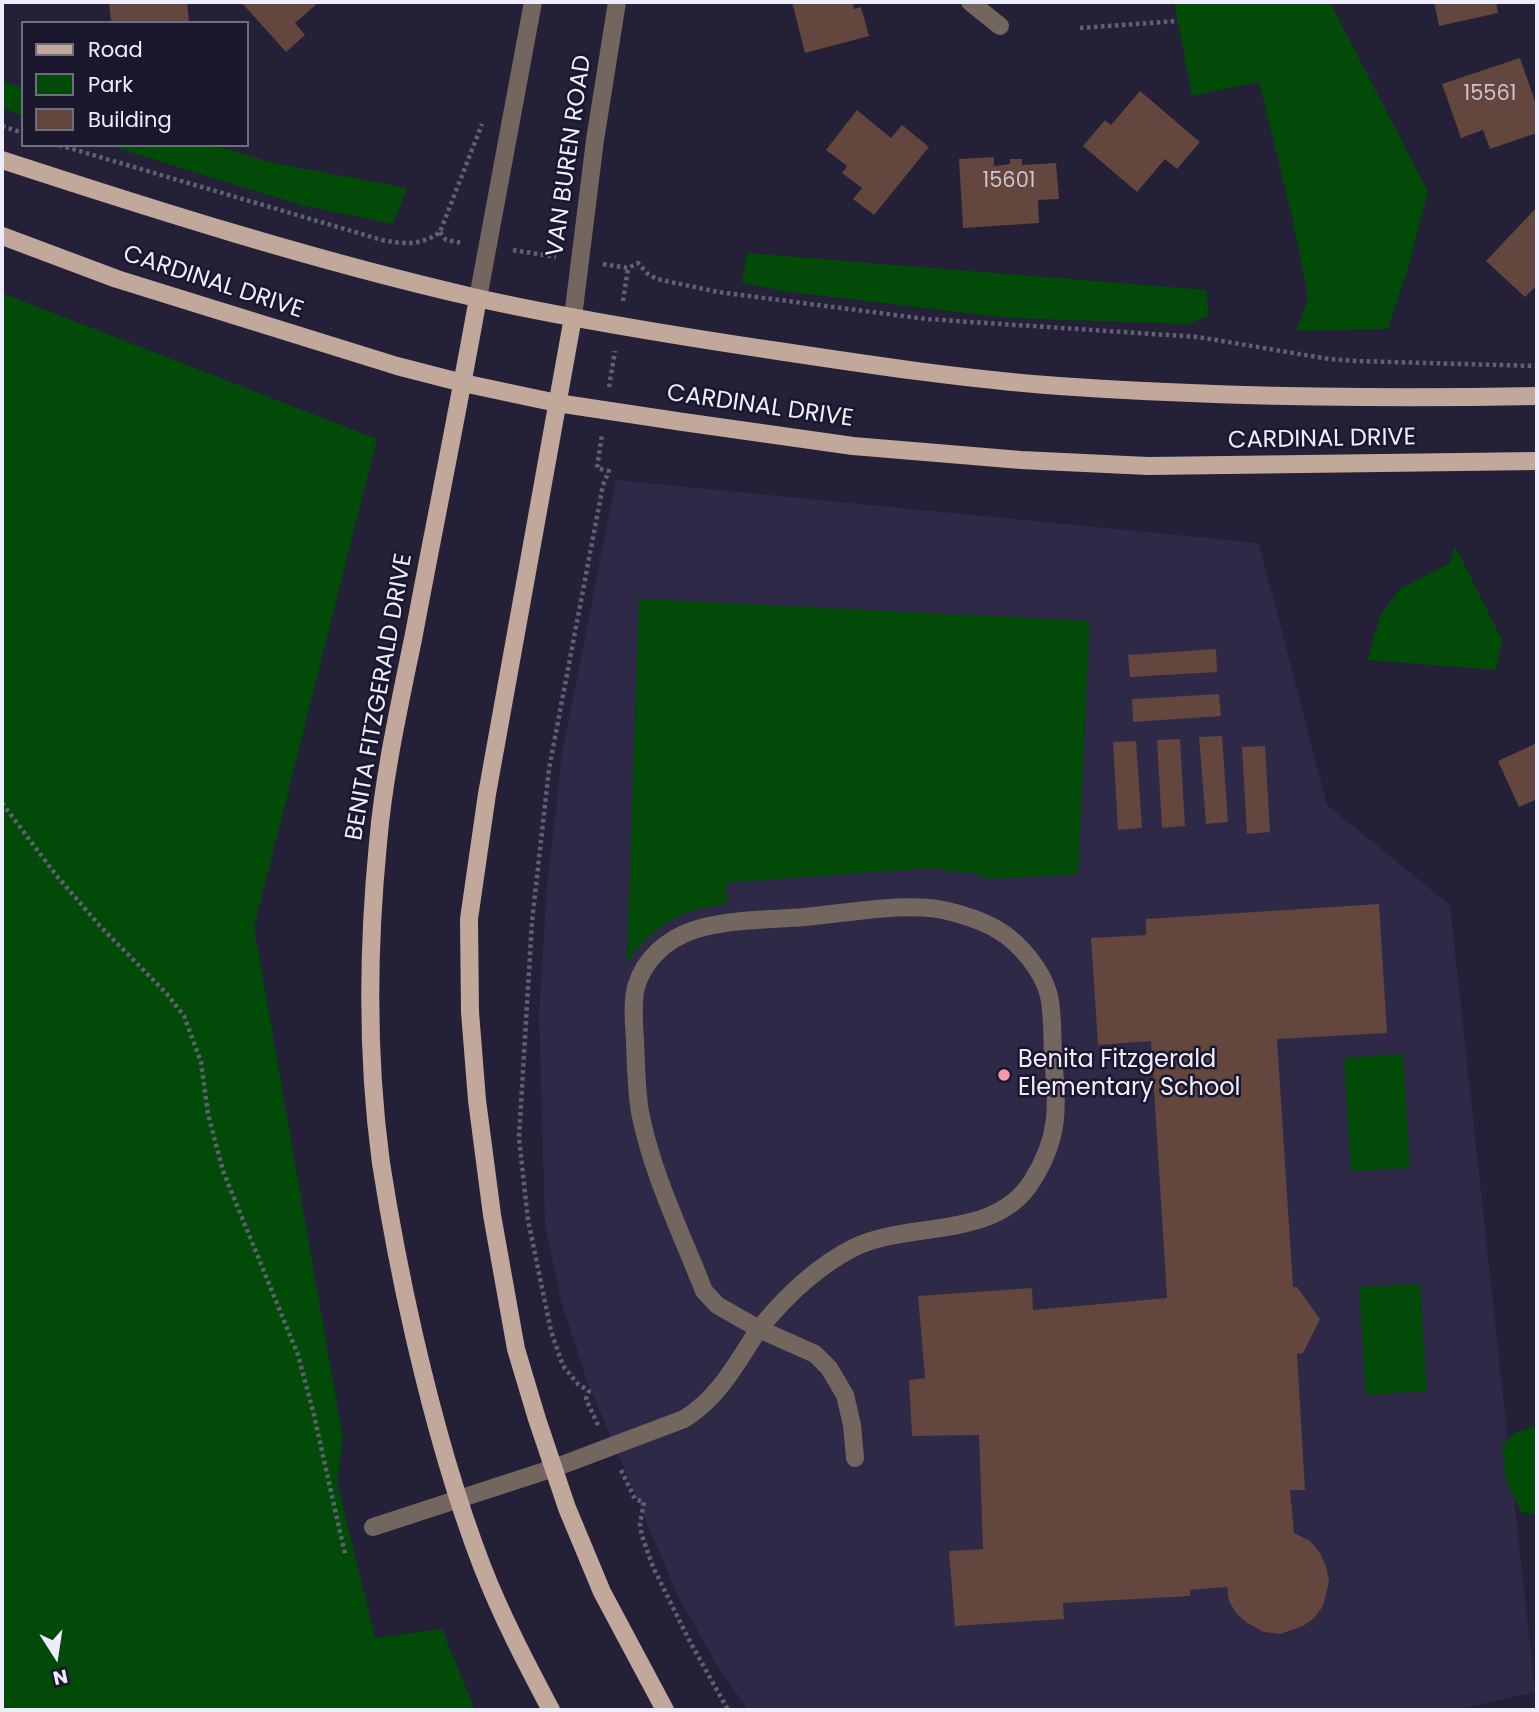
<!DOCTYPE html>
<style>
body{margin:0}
#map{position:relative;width:1539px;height:1712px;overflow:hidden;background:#232038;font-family:Poppins,sans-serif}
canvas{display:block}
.frame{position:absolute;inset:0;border:4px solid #eeedfd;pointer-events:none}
.legend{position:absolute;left:21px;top:21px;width:228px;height:126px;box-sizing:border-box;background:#1a172d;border:2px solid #6f6d80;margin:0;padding:9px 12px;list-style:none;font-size:21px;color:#eeedfd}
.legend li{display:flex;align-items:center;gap:14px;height:35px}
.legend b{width:35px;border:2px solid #6f6d80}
.north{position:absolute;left:21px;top:1621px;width:70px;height:70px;-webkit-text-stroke:5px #1a172d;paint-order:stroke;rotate:168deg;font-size:19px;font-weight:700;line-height:28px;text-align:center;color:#eeedfd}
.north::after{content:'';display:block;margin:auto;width:24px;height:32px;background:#eeedfd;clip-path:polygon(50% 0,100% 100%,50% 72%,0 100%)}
</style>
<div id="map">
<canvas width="1539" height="1712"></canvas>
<div class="frame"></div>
<ul class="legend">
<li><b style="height:9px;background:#c2a89a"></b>Road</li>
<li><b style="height:19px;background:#024a07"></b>Park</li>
<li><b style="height:19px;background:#63463d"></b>Building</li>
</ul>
<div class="north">N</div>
</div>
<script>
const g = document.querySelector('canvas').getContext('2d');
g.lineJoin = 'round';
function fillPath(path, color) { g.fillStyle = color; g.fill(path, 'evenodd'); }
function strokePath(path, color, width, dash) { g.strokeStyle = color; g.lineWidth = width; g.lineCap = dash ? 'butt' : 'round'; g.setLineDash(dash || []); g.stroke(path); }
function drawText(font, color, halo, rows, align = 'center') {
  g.font = font + ' Poppins,sans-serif'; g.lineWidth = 5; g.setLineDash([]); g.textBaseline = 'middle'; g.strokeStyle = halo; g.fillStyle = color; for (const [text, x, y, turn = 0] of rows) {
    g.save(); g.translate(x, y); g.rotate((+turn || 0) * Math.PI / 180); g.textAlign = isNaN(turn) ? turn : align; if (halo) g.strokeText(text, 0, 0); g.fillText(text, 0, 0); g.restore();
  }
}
fillPath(new Path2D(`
 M616,480L1259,543L1327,805L1450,905L1535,1692L1456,1710H748L716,1664L677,1594L651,1532L586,1378L561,1301L545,1225L539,1014L547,887L562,754Z`), '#2d2947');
fillPath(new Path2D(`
 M1174,2H1330L1428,192L1408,268L1388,329L1296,331L1308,298L1292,216L1259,82L1192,96Z
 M2,81L23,88V116L2,108Z
 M107,145H212L274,163L407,188L393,224L300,205Z
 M747,253L1206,290L1209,316L1188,324L1008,318L783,291L742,283Z
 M2,293L377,439L254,927L343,1439L337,1481L375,1638L442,1629L475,1710H2Z
 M1455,546L1502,640L1496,670L1367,660L1381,614L1400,589L1449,564Z
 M639,599L1090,621L1078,874L987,879L977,874L929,868L726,883L727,904C683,908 651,927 627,963Z
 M1403,1054L1410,1168L1351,1171L1344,1058Z
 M1420,1284L1427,1391L1366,1395L1359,1287Z
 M1536,1426L1537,1427V1515L1521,1512L1506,1481L1502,1446L1514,1433Z`), '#024a07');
fillPath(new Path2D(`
 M109,2H187L189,23H111Z
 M241,2H319L295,23L305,35L286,52Z
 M792,2H852L854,9L861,7L869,36L805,53Z
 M1434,2H1496L1498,13L1439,26Z
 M1520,58L1537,107V133L1490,149L1483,130L1461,138L1442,84Z
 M1140,91L1200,142L1177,169L1165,159L1137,192L1083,146L1105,120L1111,125Z
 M857,110L891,138L902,125L929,147L874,215L853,199L862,188L842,173L847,166L826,150Z
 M994,157V166L1010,164V159H1022V165L1056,163L1059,199L1038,200L1039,223L963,228L959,159Z
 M1537,207V285L1525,297L1486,261Z
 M1216,649L1217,672L1130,677L1128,655Z
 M1219,694L1221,716L1133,722L1132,699Z
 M1222,736L1228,822L1206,824L1199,737Z
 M1180,739L1185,826L1162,828L1157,740Z
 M1136,741L1142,828L1118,830L1113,742Z
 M1537,743V799L1519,807L1498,761Z
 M1265,746L1270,832L1247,834L1242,747Z
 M1379,904L1387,1033L1277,1039L1293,1287H1297L1320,1319L1303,1353L1297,1354L1305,1490H1290L1294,1533L1310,1541L1320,1553L1326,1566L1329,1581L1323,1606L1314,1618L1303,1626L1280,1634L1264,1632L1247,1623L1236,1613L1229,1601L1227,1587L1190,1590V1596L1063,1603L1064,1619L955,1626L949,1551L983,1549L979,1435L912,1436L909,1380L925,1378L918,1296L1032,1288L1033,1310L1167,1298L1151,1041L1098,1045L1091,938L1146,935V919Z`), '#63463d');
strokePath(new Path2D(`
 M1080,28L1178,21
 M2,126L23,133
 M59,145L382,240C403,244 422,246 440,232L482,124
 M440,232L446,240L463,243
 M513,250L556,257
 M603,264L628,268L638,263L648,274L657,279L718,292L926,319L1198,337L1329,359L1355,361L1537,366
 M623,301L628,268
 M609,387L615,351
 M2,803L56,875L100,926L167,994L184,1016L201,1062L208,1114L223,1171L298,1355L313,1411L345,1554
 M598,1425L586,1399L589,1391L578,1384L563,1366L551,1331L528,1220L519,1138L532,921L549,769L603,485L609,471L597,468L602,434
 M621,1470L635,1499L644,1502L640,1524L642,1536L653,1567L688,1638L728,1710`), '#615f74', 4.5, [3.5, 3.5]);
strokePath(new Path2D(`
 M970,2L1000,26
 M478,298L533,2
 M573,317L595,140L617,2
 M373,1527L554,1468L684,1419C719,1398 737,1362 759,1329C785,1297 816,1267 853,1248C909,1220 995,1241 1032,1181C1061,1135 1057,1106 1053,1055C1052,1036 1053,1014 1049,996C1043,971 1020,943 998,930C982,920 947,909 929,908C888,905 846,913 805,917C769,920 728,919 694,930C667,939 644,959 636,987C632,1004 634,1023 635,1040C636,1064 636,1088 640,1112C652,1174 681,1232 704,1291L717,1305L759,1329L815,1354L829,1368L845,1395L852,1425L855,1458`), '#73665f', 18);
strokePath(new Path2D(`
 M2,160C158,211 316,261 477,298C576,320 677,336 778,351C871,365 964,379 1059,386C1218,397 1378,399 1537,396
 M2,236L117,279L397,366L463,383L557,403L683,422L853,446L1021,460L1148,466L1537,461
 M478,298C458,410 435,522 414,634C400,703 384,773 378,843C368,946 367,1060 381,1163C390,1221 401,1278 414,1335C432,1413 453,1491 482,1566C501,1615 526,1663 551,1710
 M573,317L487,794L469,919L470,1012L477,1100L492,1215L516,1349L537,1419L567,1508L602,1592L665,1710`), '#c2a89a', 18);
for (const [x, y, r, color] of [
 [1004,1075,7,"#f29aaf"]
]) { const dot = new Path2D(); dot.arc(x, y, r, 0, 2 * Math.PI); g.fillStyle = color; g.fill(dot); strokePath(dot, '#1a172d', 2.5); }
drawText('21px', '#cbc3cd', null, [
 ["15561",1490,95],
 ["15601",1009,182]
]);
drawText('24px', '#eeedfd', '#1a172d', [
 ["VAN BUREN ROAD",570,156,-82],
 ["CARDINAL DRIVE",213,283,18],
 ["CARDINAL DRIVE",760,407,8],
 ["CARDINAL DRIVE",1322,440,-1],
 ["BENITA FITZGERALD DRIVE",380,697,-80]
]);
drawText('24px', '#eeedfd', '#1a172d', [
 ["Benita Fitzgerald",1018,1061],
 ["Elementary School",1018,1089]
], 'left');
</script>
